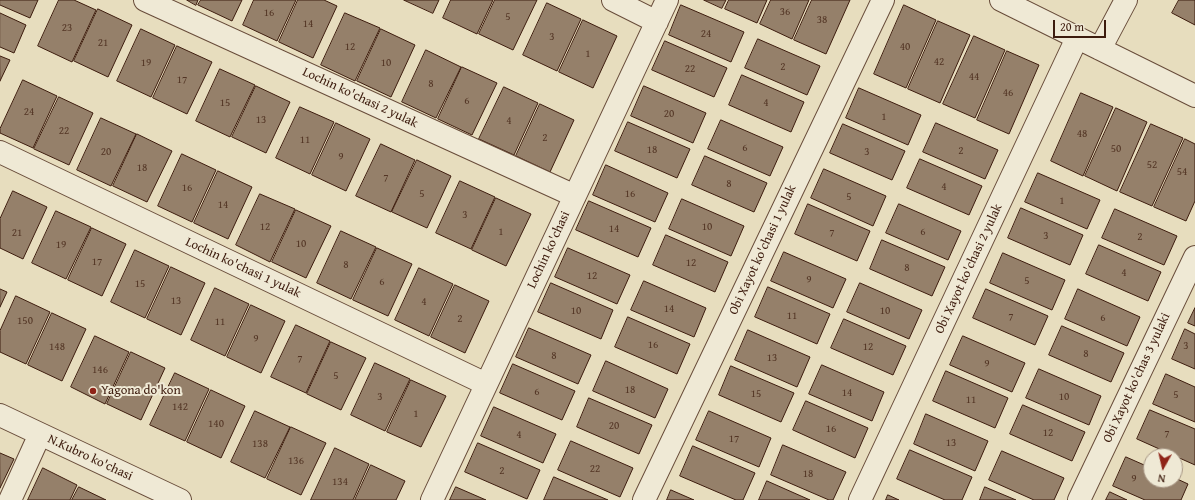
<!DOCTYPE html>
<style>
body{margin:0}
#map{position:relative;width:1195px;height:500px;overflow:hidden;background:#e7ddbe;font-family:"Gentium Book Plus",serif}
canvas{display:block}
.north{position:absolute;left:1143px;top:448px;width:40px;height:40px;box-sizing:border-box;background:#efe9d5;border:1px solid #a89785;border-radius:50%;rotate:188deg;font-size:11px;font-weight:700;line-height:16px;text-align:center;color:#3d1c0e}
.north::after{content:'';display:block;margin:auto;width:14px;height:18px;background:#8f2418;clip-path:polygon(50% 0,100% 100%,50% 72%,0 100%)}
.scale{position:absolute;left:1053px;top:20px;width:53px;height:18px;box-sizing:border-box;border:2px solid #3d1c0e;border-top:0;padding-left:5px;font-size:12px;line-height:14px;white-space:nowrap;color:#3d1c0e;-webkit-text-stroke:3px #efe9d5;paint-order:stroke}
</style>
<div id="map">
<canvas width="1195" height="500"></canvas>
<div class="north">N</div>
<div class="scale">20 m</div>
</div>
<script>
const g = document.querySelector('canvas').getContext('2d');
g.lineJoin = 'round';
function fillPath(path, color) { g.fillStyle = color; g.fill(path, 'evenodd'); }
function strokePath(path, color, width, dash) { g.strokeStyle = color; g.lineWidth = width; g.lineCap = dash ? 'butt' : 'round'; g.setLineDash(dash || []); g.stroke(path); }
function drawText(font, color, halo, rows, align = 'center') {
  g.font = font + ' "Gentium Book Plus",serif'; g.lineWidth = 4; g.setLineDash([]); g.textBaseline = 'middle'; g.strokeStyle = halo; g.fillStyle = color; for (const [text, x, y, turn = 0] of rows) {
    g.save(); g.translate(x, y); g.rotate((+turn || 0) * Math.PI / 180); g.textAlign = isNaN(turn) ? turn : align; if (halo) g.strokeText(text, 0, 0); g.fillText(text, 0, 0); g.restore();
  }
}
const building = new Path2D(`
 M0,0H38L30,18L0,5Z
 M59,0H74L96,10L72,62L38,46Z
 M187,0H198L196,5Z
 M201,0H242L232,21L198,5Z
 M254,0H296L277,41L243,25Z
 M298,0H324L337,6L313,58L279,42Z
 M404,0H439L433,13Z
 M451,0H493L477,34L443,18Z
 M495,0H537L513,50L479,34Z
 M704,0H726L722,8Z
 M729,0H767L757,23L725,9Z
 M771,0H809L792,39L760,24Z
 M812,0H850L826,54L794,40Z
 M1179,0H1195V25L1172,13Z
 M547,3L581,19L557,71L523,55Z
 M681,5L744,32L731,62L669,35Z
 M904,5L936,20L906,88L874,74Z
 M98,9L132,25L108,77L74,61Z
 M0,13L26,25L14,53L0,47Z
 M345,13L380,28L355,81L321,65Z
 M583,20L617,36L593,88L559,72Z
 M938,21L970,35L940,103L908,89Z
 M141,29L175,45L151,97L117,81Z
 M381,29L415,45L391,97L357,81Z
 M974,36L1005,50L975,118L943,104Z
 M758,39L820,66L807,95L745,68Z
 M665,41L727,68L714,97L652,70Z
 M177,46L212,62L187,114L153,98Z
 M426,50L461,67L436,118L402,102Z
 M1007,51L1039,65L1009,134L977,120Z
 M0,56L10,60L0,81Z
 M462,67L497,83L472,135L438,119Z
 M220,69L255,85L230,137L196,121Z
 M742,75L804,102L791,132L729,105Z
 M23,80L57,96L33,148L0,133V129Z
 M256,86L290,102L266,153L232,137Z
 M644,86L706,113L693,143L631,116Z
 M504,87L538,103L514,155L479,139Z
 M859,88L921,115L908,145L846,118Z
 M1081,93L1113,107L1083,176L1051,161Z
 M59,97L93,113L69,165L34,149Z
 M540,104L574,120L550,172L516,156Z
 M300,107L334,122L310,174L276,158Z
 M1116,108L1147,122L1117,191L1085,176Z
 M101,118L136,134L111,186L77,170Z
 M721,120L783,147L770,176L708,149Z
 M628,122L690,149L677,178L615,151Z
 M336,123L370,139L346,191L312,175Z
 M936,123L998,150L985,179L923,152Z
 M843,124L905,151L892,180L830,153Z
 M1151,124L1183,138L1152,206L1120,192Z
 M137,134L172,151L147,202L113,186Z
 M1185,139L1195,144V201L1186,221L1154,207Z
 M381,144L415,160L391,212L356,196Z
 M182,154L216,170L192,222L158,206Z
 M705,156L767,183L754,212L692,185Z
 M920,159L982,186L969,215L907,188Z
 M417,160L451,176L427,228L392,212Z
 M606,165L668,193L655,222L593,195Z
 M824,169L886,196L873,226L811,198Z
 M218,171L252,187L228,239L194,223Z
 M1038,173L1100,200L1087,229L1025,202Z
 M460,181L495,197L471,249L436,233Z
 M13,191L47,207L23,259L0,248V219Z
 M260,194L295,209L270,262L236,245Z
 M496,198L531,214L506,266L472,250Z
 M682,199L744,226L731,256L669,229Z
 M589,201L651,228L638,257L576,230Z
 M808,204L870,231L857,261L795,234Z
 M899,204L961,231L948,260L886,233Z
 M1021,208L1083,235L1070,265L1008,238Z
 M1115,209L1177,236L1164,265L1102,238Z
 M296,210L331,226L306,278L272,262Z
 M56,211L91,227L66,279L32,263Z
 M92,228L126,244L102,296L68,280Z
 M341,231L376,247L351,299L317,283Z
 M666,235L728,262L715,292L653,265Z
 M882,240L945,267L932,296L870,269Z
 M1099,245L1161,272L1148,301L1086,274Z
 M377,248L412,264L388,316L353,300Z
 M568,248L630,275L617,304L555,277Z
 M135,250L169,266L145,318L111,302Z
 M784,252L846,279L833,308L771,281Z
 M1003,253L1065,280L1052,310L990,283Z
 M171,267L205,283L181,335L147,319Z
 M419,268L453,284L429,336L395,320Z
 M644,281L706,308L694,337L631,310Z
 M551,283L613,310L601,339L538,312Z
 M860,283L922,310L909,339L847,312Z
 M455,285L489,301L465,353L431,337Z
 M768,287L830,314L817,344L755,317Z
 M215,288L249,304L225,356L191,340Z
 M0,289L7,292L0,307Z
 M986,289L1048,316L1035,345L973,318Z
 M1078,289L1140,317L1127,346L1065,319Z
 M16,296L50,312L26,364L0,352V331Z
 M251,305L285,321L261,373L227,357Z
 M1195,308V326L1188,323Z
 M52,313L86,329L62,381L28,365Z
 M628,317L690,344L677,374L615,347Z
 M844,319L906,346L893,375L831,348Z
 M296,325L330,341L306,393L271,377Z
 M1062,326L1124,353L1111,382L1049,355Z
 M529,328L591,355L578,384L516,357Z
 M1185,329L1195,334V369L1172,359Z
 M748,330L810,357L797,387L735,360Z
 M95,336L129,352L105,404L71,387Z
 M963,336L1025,363L1012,392L950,365Z
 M331,342L366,358L341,410L307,394Z
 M131,352L165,368L141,420L107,404Z
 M606,361L668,389L655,418L593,391Z
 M375,363L410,379L385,431L351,415Z
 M513,364L575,391L562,420L500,393Z
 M822,365L884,392L872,421L809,394Z
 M731,366L794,393L781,422L719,395Z
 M1039,369L1101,396L1089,425L1026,398Z
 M946,371L1008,398L995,428L933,401Z
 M175,373L209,389L185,441L150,425Z
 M1166,374L1195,387V422L1153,404Z
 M411,380L446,396L421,447L387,432Z
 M211,390L245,406L221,458L187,442Z
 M589,398L652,425L639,454L577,427Z
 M806,401L868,428L855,458L793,430Z
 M1023,405L1085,432L1072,461L1010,434Z
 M494,407L556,434L543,463L481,436Z
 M1150,410L1195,429V465L1137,439Z
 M255,411L290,427L265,478L231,462Z
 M709,411L771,438L759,467L696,440Z
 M926,414L988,441L975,471L914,444Z
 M291,427L326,443L301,495L267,479Z
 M571,441L633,468L620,497L558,470Z
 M478,443L540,470L527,499L465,472Z
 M783,445L846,472L833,500H829L771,475Z
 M693,446L755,473L743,500H736L680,476Z
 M335,448L369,464L353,500H311Z
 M910,450L972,477L962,500H945L897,479Z
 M1002,451L1064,478L1054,500H1034L989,480Z
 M0,453L14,459L0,488Z
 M1126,457L1151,468V480H1175V478L1188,484L1181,500H1145L1113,486Z
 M371,465L405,481L396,500H355Z
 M43,468L77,485L70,500H28Z
 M554,477L608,500H544Z
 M767,481L810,500H759Z
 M79,487L106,500H72Z
 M456,487L486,500H450Z
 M985,487L1016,500H980Z
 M671,490L694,500H667Z
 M1110,492L1127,500H1106Z
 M888,495L899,500H886Z`);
fillPath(building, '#95806a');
strokePath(building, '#3d1c0e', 1);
const minor = new Path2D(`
 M145,0L575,196
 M613,0L657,22
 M1001,0L1195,96
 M1100,49L1126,0
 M0,152L486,384
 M0,415L180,500
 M10,500L40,434
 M432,500L667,0
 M644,500L883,0
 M860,500L1077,38
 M1079,500L1195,257`);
strokePath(minor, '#684c3a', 24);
strokePath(minor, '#efe9d5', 22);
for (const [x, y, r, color] of [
 [93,391,4,"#8f2418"]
]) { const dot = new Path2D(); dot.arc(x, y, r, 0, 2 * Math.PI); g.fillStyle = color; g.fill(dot); strokePath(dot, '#efe9d5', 1.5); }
drawText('11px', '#533525', null, [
 ["36",785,12],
 ["16",269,13],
 ["5",508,17],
 ["38",822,20],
 ["14",308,24],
 ["23",67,28],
 ["24",706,34],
 ["3",552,37],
 ["21",103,43],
 ["12",350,47],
 ["40",905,47],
 ["1",588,54],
 ["42",939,62],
 ["19",146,63],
 ["10",386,63],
 ["2",783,67],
 ["22",690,69],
 ["44",974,77],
 ["17",182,80],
 ["8",431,84],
 ["46",1008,93],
 ["6",467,101],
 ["15",225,103],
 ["4",766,103],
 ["24",29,112],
 ["20",669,114],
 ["1",884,117],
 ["13",261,120],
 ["4",509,121],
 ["22",64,131],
 ["48",1082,134],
 ["2",545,138],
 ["11",305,140],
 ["6",745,148],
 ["50",1116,149],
 ["18",652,150],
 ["2",961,151],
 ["20",106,152],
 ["3",867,152],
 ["9",341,157],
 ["52",1152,165],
 ["18",142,168],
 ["54",1182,172],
 ["7",386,178],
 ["8",729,184],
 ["4",944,187],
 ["16",187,188],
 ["5",422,194],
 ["16",630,194],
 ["5",849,197],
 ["1",1062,201],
 ["14",223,205],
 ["3",465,215],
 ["12",265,227],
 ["10",707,227],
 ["14",614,229],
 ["1",501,232],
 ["6",923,232],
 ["21",17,233],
 ["7",832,233],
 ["3",1046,236],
 ["2",1140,237],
 ["10",301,244],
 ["19",61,245],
 ["17",97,262],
 ["12",691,263],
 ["8",346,265],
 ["8",907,268],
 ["4",1124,273],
 ["12",592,276],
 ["9",809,280],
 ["5",1027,281],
 ["6",382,282],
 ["15",140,284],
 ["13",176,301],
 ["4",424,302],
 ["14",669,309],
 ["10",576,311],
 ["10",885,311],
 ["11",792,316],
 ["7",1011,317],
 ["6",1103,318],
 ["2",460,319],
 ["150",25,321],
 ["11",220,322],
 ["9",256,339],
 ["16",653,345],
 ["3",1186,346],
 ["148",57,347],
 ["12",868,347],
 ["8",1086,354],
 ["8",554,356],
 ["13",772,358],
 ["7",300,359],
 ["9",987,364],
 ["146",100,370],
 ["5",336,376],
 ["18",630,390],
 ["6",537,392],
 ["14",847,393],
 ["15",756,394],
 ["5",1176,395],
 ["3",380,397],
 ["10",1064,397],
 ["11",971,400],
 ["142",180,407],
 ["1",416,414],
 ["140",216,424],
 ["20",614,426],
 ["16",831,429],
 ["12",1048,433],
 ["7",1167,434],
 ["4",519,435],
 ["17",734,439],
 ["13",951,443],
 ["138",260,444],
 ["136",296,461],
 ["22",595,469],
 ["2",502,471],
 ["18",808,474],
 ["9",1134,479],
 ["134",340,482]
]);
drawText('13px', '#3d1c0e', '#efe9d5', [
 ["Lochin ko'chasi 2 yulak",360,98,25],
 ["Lochin ko'chasi",549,250,-65],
 ["Obi Xayot ko'chasi 1 yulak",763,250,-65],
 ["Lochin ko'chasi 1 yulak",243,268,25],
 ["Obi Xayot ko'chasi 2 yulak",969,269,-65],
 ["Obi Xayot ko'chas 3 yulaki",1137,378,-65],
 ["N.Kubro ko'chasi",90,458,25]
]);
drawText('13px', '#3d1c0e', '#efe9d5', [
 ["Yagona do'kon",101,391]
], 'left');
</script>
